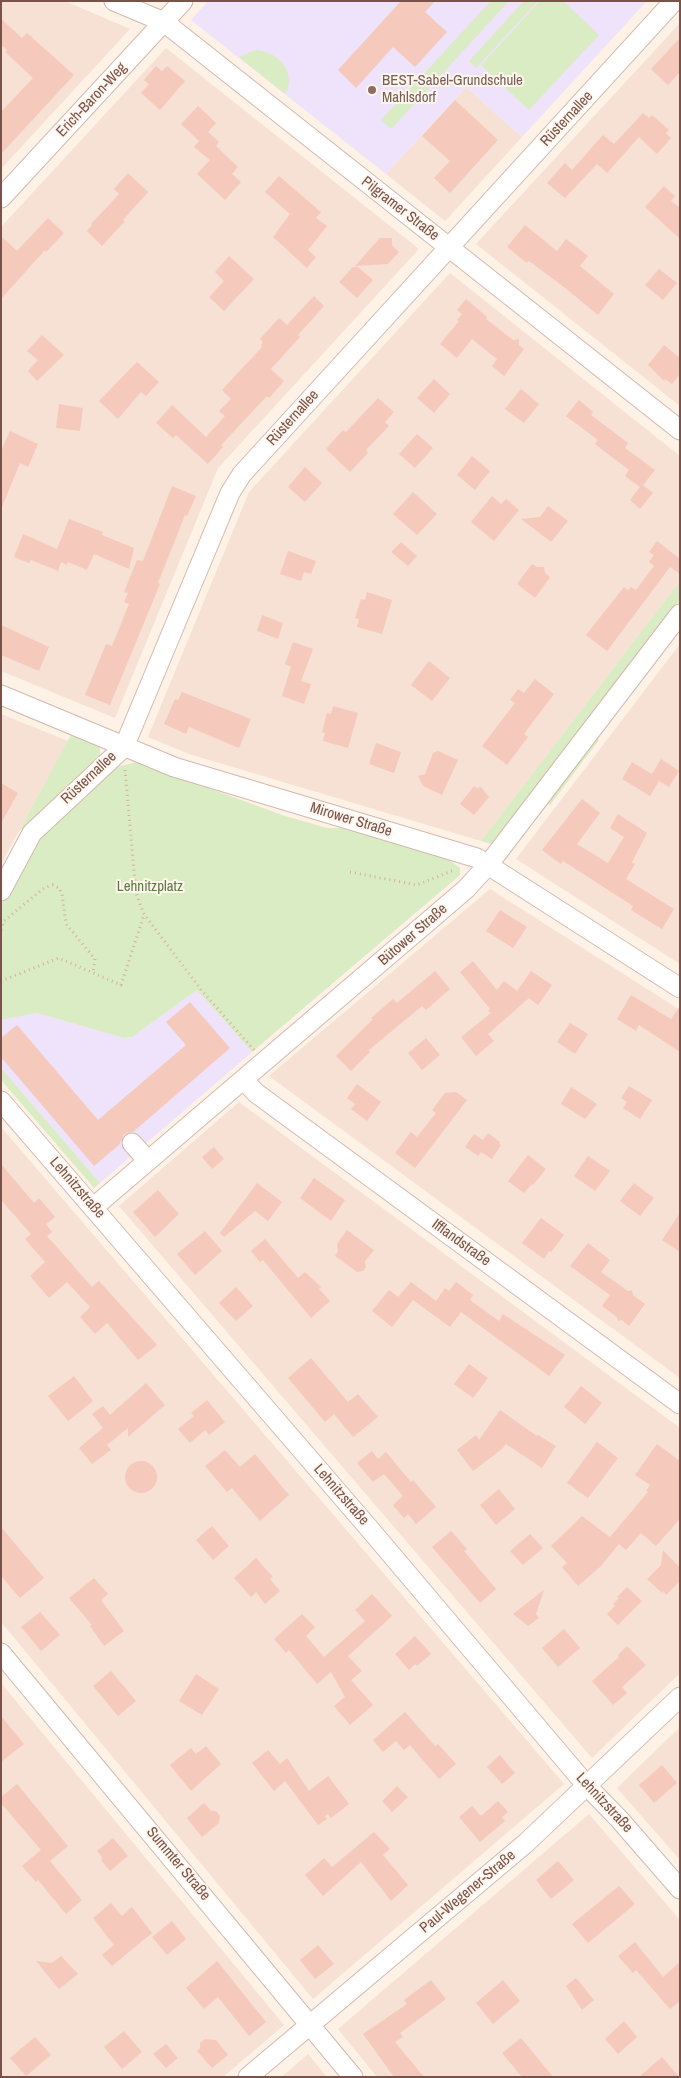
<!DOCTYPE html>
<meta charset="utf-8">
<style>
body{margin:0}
#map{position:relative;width:681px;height:2078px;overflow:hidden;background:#fef1e6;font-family:"Archivo Narrow",sans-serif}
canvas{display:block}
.frame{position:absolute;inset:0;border:2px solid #795349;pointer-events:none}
</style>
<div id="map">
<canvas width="681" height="2078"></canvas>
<div class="frame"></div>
</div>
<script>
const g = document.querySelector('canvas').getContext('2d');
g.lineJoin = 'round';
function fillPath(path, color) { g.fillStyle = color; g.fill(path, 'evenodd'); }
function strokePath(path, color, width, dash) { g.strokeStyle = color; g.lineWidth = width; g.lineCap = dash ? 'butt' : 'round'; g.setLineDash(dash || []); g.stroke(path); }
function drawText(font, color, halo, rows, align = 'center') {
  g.font = font + ' "Archivo Narrow",sans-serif'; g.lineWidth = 4; g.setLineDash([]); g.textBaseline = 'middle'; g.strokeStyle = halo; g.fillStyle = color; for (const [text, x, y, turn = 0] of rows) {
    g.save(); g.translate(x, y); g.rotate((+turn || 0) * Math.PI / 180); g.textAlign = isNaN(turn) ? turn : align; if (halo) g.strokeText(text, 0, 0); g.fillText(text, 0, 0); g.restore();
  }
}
fillPath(new Path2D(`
 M1,1H65L130,29L1,169Z
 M680,23V406L476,244Z
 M166,48L419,249L218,468L115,718L1,671V227Z
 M466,87L522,137L445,221L386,174Z
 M450,273L680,456V581L481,841L189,754L148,737L249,492Z
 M680,644V964L516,859Z
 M1,714L68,741L1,864Z
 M490,889L680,1010V1378L269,1076Z
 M239,1102L680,1428V1673L592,1758L119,1206Z
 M1,1127L564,1784L313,1999L1,1622Z
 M1,1683L284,2025L223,2077H1Z
 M680,1727V1860L617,1788Z
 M589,1814L680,1920V2077H377L338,2029Z
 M308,2054L327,2077H282Z`), '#f6e1d4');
fillPath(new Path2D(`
 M208,1H647L522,137L466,87L386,174L191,20Z
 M197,990L252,1052L100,1183L1,1068V1020L37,1013L124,1038L132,1037Z`), '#eee3fa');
fillPath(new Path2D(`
 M491,1H509L391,129L381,120Z
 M524,1H538L476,68L469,61Z
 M540,1H563L599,35L529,110L481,65Z
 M256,50C277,51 298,73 285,94L239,57Z
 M680,581V600L494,845L481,841Z
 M73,731L100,745V758L31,823L19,831Z
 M594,736L599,740L550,805L544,802Z
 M137,762L285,816L327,828H341L444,856L460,868V875L252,1052L197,990L132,1037L124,1038L37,1013L1,1020V905L38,837L105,775L120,766Z
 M1,1068L100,1183L94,1188L1,1080Z`), '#daecc3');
fillPath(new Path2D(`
 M401,1H435L425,12L447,32L415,67L393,47L356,88L338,70Z
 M1,19L22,38L27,33L74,75L1,154V112L33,78L5,52L7,50L1,45Z
 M680,38V72L668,85L651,69Z
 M156,66L162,71L167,66L185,81L160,110L141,93L149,84L144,80Z
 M455,100L498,140L450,193L434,178L450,161L422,136Z
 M198,106L216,123L208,132L219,142L216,146L238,167L232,174L241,182L225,200L197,174L210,160L194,147L199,141L181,124Z
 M643,113L649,118L652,115L669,130L666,133L671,138L657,154L639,137L607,173L597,164L565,198L547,183L565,163L572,170L603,135L614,144Z
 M128,173L148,192L123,220L125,221L102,246L87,231L92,225L91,224L119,194L114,189Z
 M279,176L321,212L316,218L327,226L308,250L316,257L307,268L273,237L290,214L265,192Z
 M664,186L675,196L671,201L680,208V239L645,207Z
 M48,218L64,233L46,252L45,250L1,299V236L17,251Z
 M525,225L557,251L566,239L588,256L580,266L614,294L598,315L564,287L529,261L527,263L507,247Z
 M380,238H392V245L399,252L388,264L355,266Z
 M229,256L254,279L224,311L209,297L224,281L215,272Z
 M353,267H358L373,280L357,298L339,282Z
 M659,269L677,283L663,300L645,285Z
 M314,296L324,306L298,335L300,337L271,369L284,381L269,398L267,396L221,445L223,447L208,464L176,435L173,438L156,423L172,405L206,437L225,416L219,411L231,399L222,390L262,347L261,345L263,342L260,339L279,318L287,325Z
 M466,299L487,317L486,319L513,340L519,339V345L524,349L504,376L492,366L497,359L472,339L457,358L440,344L459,321L457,320L462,314L457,310Z
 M42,335L64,355L37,381L28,371L38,360L27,351Z
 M664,345L680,358V374L672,384L665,379L664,381L648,365Z
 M137,362L159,382L146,396L141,392L118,419L99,401Z
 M434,379L450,394L434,413L417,398Z
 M521,389L539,404L524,423L505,409Z
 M378,398L394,412L385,422L389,426L366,450L368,453L350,472L326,449L343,430L346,432Z
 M579,400L593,412L591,415L628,443L625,448L655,470L643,485L653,493L640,509L630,500L640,487L625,476L629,470L595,444L598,440L566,416Z
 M59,404L83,408L80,431L56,428Z
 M10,431L38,444L28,467L20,463L2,507L1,451Z
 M417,434L433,448L415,468L399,454Z
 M472,456L490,471L475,490L457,475Z
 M305,467L322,483L305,502L288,487Z
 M172,486L196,496L187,516L185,515L158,583L160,584L110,705L85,695L106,644L112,646L129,604L124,602L128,593L124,592L137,560L143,561Z
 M413,492L437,514L417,535L393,514Z
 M492,496L501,504L506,499L519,510L494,541L471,522Z
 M548,506L568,521L551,542L521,519L540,517Z
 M69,519L103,532L102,535L134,548L129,569L94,554L87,570L68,562L67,565L61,562L58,571L31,560L29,563L14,557L23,534L57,549Z
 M657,541L680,559V574L670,567L607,651L586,635L624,587L628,590L631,587L636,590L654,566L649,562L654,555L649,552Z
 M401,542L417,556L408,566L391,552Z
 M288,551L316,561L311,574L304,572L301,581L280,574Z
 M532,564L537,567H544L545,573L550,577L535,598L517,584Z
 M367,592L392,600L382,634L357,627L359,619L355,618L361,599L365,600Z
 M262,615L283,623L278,639L257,631Z
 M1,625L49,647L39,671L1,655Z
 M293,642L313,649L301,681L311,684L304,704L282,696L291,667L285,664Z
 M429,661L450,678L432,701L411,685Z
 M535,679L554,694L524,734L528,737L507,765L482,746L515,703L510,700L518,689L524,693Z
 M182,692L251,719L239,748L189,727L186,734L164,724L175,699L178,700Z
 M333,706L358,713L348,748L323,741L325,733L322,732L327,713L331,714Z
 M376,743L401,752L394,773L369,764Z
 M438,751L458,760L442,795L423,786L418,776L425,774L433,753Z
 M661,759L679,771L669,787L659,781L650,796L622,779L632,762L652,774Z
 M1,783L18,793L1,823Z
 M474,786L478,789L480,786L489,797L474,815L460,804Z
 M582,799L600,813L577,844L608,863L624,837L610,828L618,814L647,833L632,862L635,864L626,879L674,909L662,929L631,910L633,906L563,861L561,864L542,850Z
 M500,910L527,927L513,948L486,931Z
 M473,961L497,990L504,981L517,991L531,971L552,985L538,1005L529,998L488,1034L494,1041L476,1056L461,1037L491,1013L488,1011L490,1009L460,972Z
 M435,971L450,989L426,1010L422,1006L369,1050L370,1052L351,1071L336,1056L373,1019L371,1018L393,999L397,1003Z
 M631,995L671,1019L680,1006V1052L639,1025L636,1031L617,1019Z
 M190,1002L230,1048L133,1132L125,1134L119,1145L94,1166L1,1057V1038L17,1025L98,1120L186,1045L166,1022Z
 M570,1023L588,1034L575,1054L557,1042Z
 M426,1038L440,1055L422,1070L408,1053Z
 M357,1084L381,1102L367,1121L351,1109L355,1104L347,1098Z
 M629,1086L652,1100L640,1119L623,1108L627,1102L621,1098Z
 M571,1087L597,1104L585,1119L561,1104Z
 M456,1092L467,1100L415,1168L395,1153L411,1132L417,1137L436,1113L432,1110L445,1093Z
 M488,1133L500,1142L499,1144L501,1145L492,1159L481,1152L478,1156L465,1147L474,1134L483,1140Z
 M214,1147L224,1159L212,1169L202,1157Z
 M528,1155L546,1169L533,1185L532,1184L524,1193L508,1181Z
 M588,1156L610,1171L595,1191L574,1176Z
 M1,1164L34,1203L39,1198L55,1217L46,1224L52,1232L47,1236L92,1287L99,1281L157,1345L138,1360L107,1323L95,1334L80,1317L90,1307L67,1282L49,1298L30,1276L45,1262L25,1239L31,1234L1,1200Z
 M314,1178L345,1200L331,1221L300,1198Z
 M257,1183L282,1202L268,1221L255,1211L224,1237L220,1233Z
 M634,1183L654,1198L640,1216L620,1201Z
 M158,1190L179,1214L155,1237L133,1212Z
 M680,1213V1252L662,1240Z
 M541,1218L564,1235L551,1252L549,1251L544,1259L522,1243Z
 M347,1230L374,1250L365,1261L366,1267L363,1271L357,1272L335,1256L338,1251L337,1244Z
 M205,1231L222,1251L195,1275L177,1254Z
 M265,1239L298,1278L305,1272L321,1287L319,1289L330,1301L311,1318L263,1260L260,1262L251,1251Z
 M588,1243L610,1260L601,1272L628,1291L632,1290L633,1295L645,1304L629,1326L622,1320L618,1321L617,1317L602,1306L610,1295L570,1266Z
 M411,1282L436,1301L445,1288L449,1291L456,1282L473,1295L470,1300L499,1321L503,1314L565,1355L549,1376L461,1312L450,1327L413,1300L392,1327L372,1311L389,1290L398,1297Z
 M236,1287L253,1306L236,1321L219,1303Z
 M311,1358L348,1402L358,1394L378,1417L353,1437L334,1414L325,1422L288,1378Z
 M469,1364L488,1378L473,1398L454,1384Z
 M74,1376L93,1401L68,1421L48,1396Z
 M146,1383L165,1405L128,1437V1428L107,1445L111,1450L92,1464L79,1448L103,1428L92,1414L103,1406L110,1415Z
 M581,1386L602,1403L585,1424L564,1407Z
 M207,1400L225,1422L209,1435L205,1430L190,1443L178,1429L194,1416L191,1413Z
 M500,1410L537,1436L538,1435L556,1446L542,1468L506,1444L502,1449L473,1471L457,1450L476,1435L479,1440Z
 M597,1442L618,1458L588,1498L567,1483Z
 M657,1444L680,1461V1519L656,1546L641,1533L626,1550L619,1544L601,1566L578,1586L562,1567L567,1563L551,1546L582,1516L614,1540L610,1537L648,1492L646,1491L650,1485L635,1475Z
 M225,1450L240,1467L255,1454L289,1495L260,1521L232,1488L227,1492L205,1466Z
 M372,1451L378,1459L386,1452L411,1482L413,1480L436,1507L416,1524L408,1514L404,1518L393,1505L403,1496L384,1474L373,1482L357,1463Z
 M125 1477a16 16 0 1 1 32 0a16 16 0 1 1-32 0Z
 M499,1489L515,1509L496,1525L480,1505Z
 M212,1526L229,1546L213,1560L196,1540Z
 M1,1527L44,1578L20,1598L1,1576Z
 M451,1531L467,1549L464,1551L496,1589L480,1603L432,1547Z
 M530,1534L543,1548L523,1565L510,1551Z
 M663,1550L680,1568V1581L666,1595L663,1591L662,1593L647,1579L661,1565Z
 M256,1558L273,1577L270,1579L280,1591L265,1604L256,1592L251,1597L234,1578Z
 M94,1578L108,1594L101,1600L124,1631L104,1646L90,1626L92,1625L69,1598Z
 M627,1587L642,1601L618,1625L607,1614L615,1606L613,1604L619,1598L617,1597Z
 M544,1590L536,1614L539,1618L528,1626L513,1614Z
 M372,1594L392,1616L348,1656L362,1671L351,1680L373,1705L350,1725L334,1706L345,1697L331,1672L317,1684L289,1650L286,1653L274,1639L302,1614L315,1627L306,1636L324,1657L365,1621L355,1610Z
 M40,1612L60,1635L41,1651L21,1627Z
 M564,1629L580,1648L558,1667L542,1648Z
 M415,1636L431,1654L417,1666L415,1664L409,1670L395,1654Z
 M627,1646L646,1665L622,1687L627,1693L613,1705L592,1681L619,1657L618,1655Z
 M111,1671L136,1701L118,1716L93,1686Z
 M196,1674L219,1689L202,1715L179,1701Z
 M405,1712L435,1746L438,1744L456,1764L439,1779L410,1745L404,1750L396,1741L383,1752L373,1740Z
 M1,1716L24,1744L1,1762Z
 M206,1746L221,1764L191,1791L170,1765L191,1748L196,1754Z
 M268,1750L280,1764L287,1758L309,1791L328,1776L349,1804L331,1818L328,1814L325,1816L327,1819L318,1825L285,1781L274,1791L252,1763Z
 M500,1755L515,1773L502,1784L487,1767Z
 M662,1765L677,1783L654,1803L639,1785Z
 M17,1784L68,1846L50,1861L82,1900L66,1914L38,1880L36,1882L22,1866L41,1850L1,1803V1797Z
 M397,1786L408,1797L392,1812L382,1801Z
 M498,1801L508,1812L502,1817L505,1821L480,1842L459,1817L472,1806L481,1816Z
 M204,1803L211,1811H216L220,1816L219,1823L202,1837L187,1818Z
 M374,1832L390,1849L383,1855L408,1885L391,1901L361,1862L323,1896L305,1875L324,1858L332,1867Z
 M113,1838L128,1856L110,1871L101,1860L102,1857L97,1851Z
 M558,1861L574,1880L551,1899L536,1880Z
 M619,1886L635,1904L588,1943L572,1924Z
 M111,1903L122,1916L132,1907L152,1933L112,1966L102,1955L114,1945L93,1918Z
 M172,1921L186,1939L167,1955L152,1937Z
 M635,1942L663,1977L680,1962V2001L670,2009L636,1970L633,1973L618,1956Z
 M318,1945L334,1964L315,1979L300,1960Z
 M61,1956L78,1974L59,1989L36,1961L52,1963Z
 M217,1961L266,2022L249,2036L218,1997L204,2009L186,1988Z
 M576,1978L594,2000L582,2010L566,1986Z
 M431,1980L446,1999L400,2033L403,2037L395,2042L424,2077H394L363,2034L407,2004L404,2000Z
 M503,1980L520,2001L493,2024L476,2003Z
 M624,2021L637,2037L618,2054L605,2039Z
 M124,2031L142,2052L122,2069L104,2047Z
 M35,2037L51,2055L26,2076L10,2058Z
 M521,2038L553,2077H522L502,2053Z
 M205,2039L216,2040L228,2055L212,2068L197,2051L200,2048V2043Z
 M166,2044L178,2058L166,2068L153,2054Z
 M662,2057L679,2077H639Z`), '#f5cabc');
const minor = new Path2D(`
 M114,1L164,22L680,430
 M1,198L183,1
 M1,695L174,767L477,858L680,988
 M1,891L32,833L124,747L230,493L242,474L674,1
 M244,1080L256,1093L680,1404
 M1,1101L368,1527L587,1786L620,1820L680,1889
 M132,1143L148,1161
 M94,1207L466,889L488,865L680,614
 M1,1653L353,2077
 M248,2077L526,1843L680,1697`);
strokePath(minor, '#d3b9ae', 21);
strokePath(new Path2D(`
 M125,770L136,893L144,914L202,991L254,1050
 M350,872L417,885L454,870
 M1,930L4,921L44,888L53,885L59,888L62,894L66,924L95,959L93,972
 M1,981L59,958L121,985L144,915`), '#daad9f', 3, [1, 4]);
strokePath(minor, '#fff', 19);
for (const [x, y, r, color] of [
 [372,90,5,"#8d6e63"]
]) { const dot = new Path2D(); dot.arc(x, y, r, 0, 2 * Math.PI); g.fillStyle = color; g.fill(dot); strokePath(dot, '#fff6ee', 2); }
drawText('15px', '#785e54', '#fff6ee', [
 ["BEST-Sabel-Grundschule",382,81],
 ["Mahlsdorf",382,98]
], 'left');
drawText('15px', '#795349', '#fff6ee', [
 ["Erich-Baron-Weg",92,100,-47],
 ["Rüsternallee",567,119,-47],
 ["Pilgramer Straße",400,209,38],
 ["Rüsternallee",293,418,-48],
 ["Rüsternallee",89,778,-43],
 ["Mirower Straße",351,820,17],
 ["Bütower Straße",413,935,-41],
 ["Lehnitzstraße",77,1188,49],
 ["Ifflandstraße",461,1243,36],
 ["Lehnitzstraße",341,1495,49],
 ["Lehnitzstraße",604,1803,47],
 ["Summter Straße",178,1864,50],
 ["Paul-Wegener-Straße",468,1892,-40]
]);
drawText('15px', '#587a3d', '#fff6ee', [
 ["Lehnitzplatz",150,887]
]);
</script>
